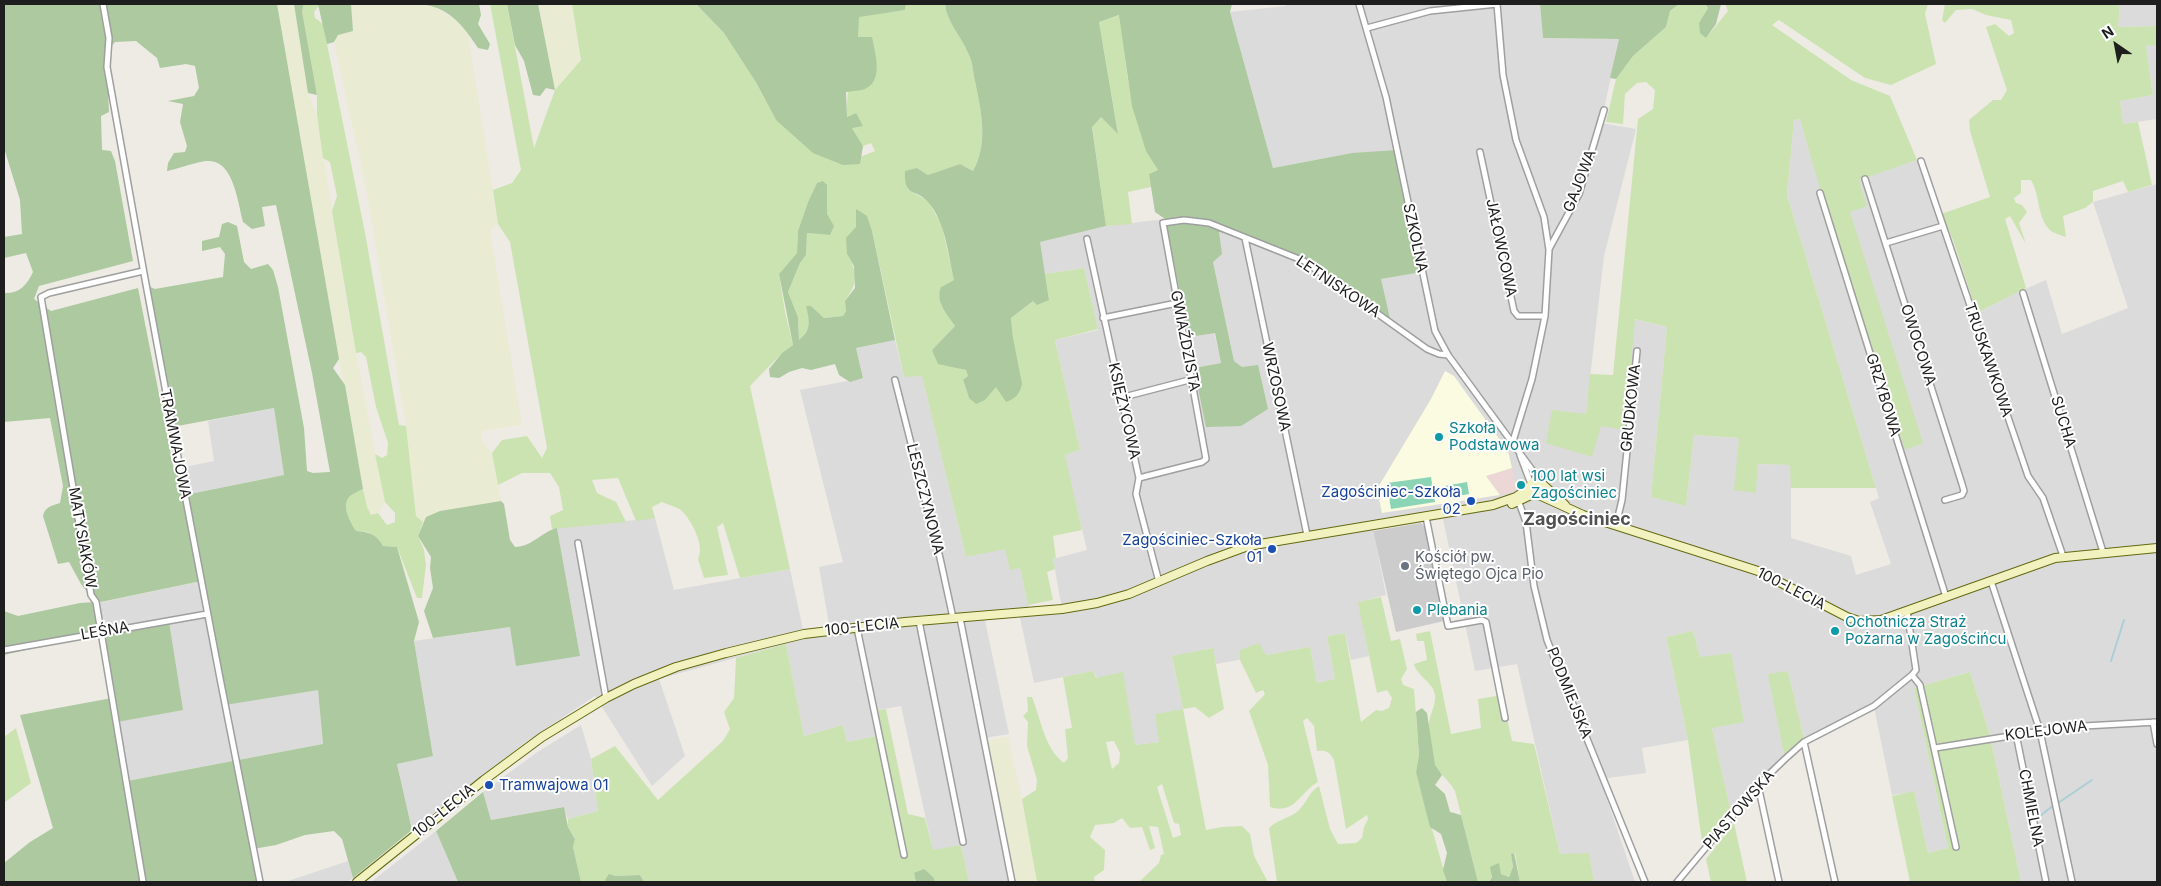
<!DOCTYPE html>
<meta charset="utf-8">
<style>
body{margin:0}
#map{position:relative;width:2161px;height:886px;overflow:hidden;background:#eeebe5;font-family:Inter,sans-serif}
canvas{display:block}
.frame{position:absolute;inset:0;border:5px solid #1e1e1e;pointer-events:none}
.north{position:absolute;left:2091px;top:20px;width:50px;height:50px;-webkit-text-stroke:4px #fff;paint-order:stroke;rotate:327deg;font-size:14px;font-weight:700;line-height:20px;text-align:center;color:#1e1e1e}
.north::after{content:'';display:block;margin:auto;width:18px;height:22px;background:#1e1e1e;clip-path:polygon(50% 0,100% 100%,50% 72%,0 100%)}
</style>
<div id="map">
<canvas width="2161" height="886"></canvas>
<div class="frame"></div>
<div class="north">N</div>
</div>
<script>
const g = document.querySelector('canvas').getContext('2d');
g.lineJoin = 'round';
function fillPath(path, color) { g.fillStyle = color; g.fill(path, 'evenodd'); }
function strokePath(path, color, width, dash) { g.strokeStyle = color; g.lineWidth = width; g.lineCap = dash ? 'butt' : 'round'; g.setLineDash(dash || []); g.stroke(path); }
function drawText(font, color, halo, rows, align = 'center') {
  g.font = font + ' Inter,sans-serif'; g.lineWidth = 4; g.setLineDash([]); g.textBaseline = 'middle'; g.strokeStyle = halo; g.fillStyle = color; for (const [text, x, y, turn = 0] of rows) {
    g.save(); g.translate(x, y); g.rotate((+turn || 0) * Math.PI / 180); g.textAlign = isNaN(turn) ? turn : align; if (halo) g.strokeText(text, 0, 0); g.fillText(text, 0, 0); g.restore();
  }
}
fillPath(new Path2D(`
 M1286,4H1540L1543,38L1619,39L1601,123L1636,129L1604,256L1585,422L1625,430L1634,319L1667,327L1651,497L1686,506L1694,435L1739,438L1758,464L1791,465V538L1851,556L1856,575L1891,564L1870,502L1879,498L1787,195L1794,120L1800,119L1822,192L1917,160L1974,315L2016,293L2046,280L2062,334L2128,308L2093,202L2157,184V882H2021L1989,732L1970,672L1914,688L1948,848L1928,853L1914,792L1892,795L1874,707L1804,739L1788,671L1769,675L1784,755L1730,808L1712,728L1731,653L1700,658L1693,631L1666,637L1688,740L1642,748L1646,773L1600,779L1635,882H1594L1589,854H1560L1517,664L1475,671L1443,519L1373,530L1386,595L1359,602L1369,656L1351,660L1345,633L1327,636L1335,679L1317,683L1310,647L1216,664L1212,648L1172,657L1183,709L1159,742L1135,745L1093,671L1034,683L1019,613L984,616L1009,734L985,738L1014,882H969L961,845L933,851L901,706L873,711L876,736L847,742L843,725L804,736L786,644L659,679L685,756L652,786L595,696L527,741L412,830L397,764L433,755L414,641L510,627L580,656L557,528L655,518L674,590L790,569L804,634L830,630L819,567L843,562L800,390L863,378L856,348L895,340L904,377L922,375L966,557L1005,548L1020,568L1030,613L1062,609L1053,559L1087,550L1064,455L1080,450L1055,340L1098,330L1084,268L1045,274L1039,242L1106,226L1165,219L1189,337L1214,332L1221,363L1194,368L1242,367L1234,361L1213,262L1218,232L1246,238L1381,279L1422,272L1352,153L1273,168L1230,12L1286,6Z
 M2120,4H2157V26L2118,27Z
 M2157,45V119L2123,124L2120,101L2153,95L2146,46Z
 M274,408L284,475L185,495L180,468L214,461L208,421Z
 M201,581L318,690L323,744L127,781L98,603Z
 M581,725L591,759L598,811L568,819L563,807L491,820L483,792L536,753Z
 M436,831L458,882H371Z
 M348,861L353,878L347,882H285Z`), '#dcdbdb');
fillPath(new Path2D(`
 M1512,468L1516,491L1500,495L1486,475Z`), '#edd7d6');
fillPath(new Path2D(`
 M1445,371L1454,376L1508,451L1512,468L1486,476L1500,495L1382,513L1377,489L1431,399Z`), '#fbfbe1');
fillPath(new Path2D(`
 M1421,523L1425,527L1444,621L1396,632L1373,531Z`), '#ccc');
fillPath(new Path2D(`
 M277,4L294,5L308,93L317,115L349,317L385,502L378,513L371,515L367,507L363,489L339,359Z
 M351,4L431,5L461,23L468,34L498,224L490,230L522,425L482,431L481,439L492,453L501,501L440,511L426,517L423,522L416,516L406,426L367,194L334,42L338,35L353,31Z
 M538,4H572L581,60L555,90Z
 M1008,737L1022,799L1037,882H1014L985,741Z`), '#eaebd3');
fillPath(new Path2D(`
 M304,4H318L319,6L314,12L315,18L323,24L365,233L399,425L406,426L416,516L423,522L418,536L424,550L426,565L422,598H417L397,547L383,546L368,532L356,531C351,523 341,507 349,497C352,494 359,491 363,489L367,507L371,515L378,513L387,525L395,522V513L385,502L375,454L382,458L387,455L388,443L376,407L366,357L361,352L356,353L332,211L337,196L330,162L323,158L317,115V95L302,11Z
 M490,4H507L534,148L555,90L581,60L572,4H696L724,33L757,84L776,120L860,157L875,151L871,143L863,146L852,128L856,113L847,117C846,83 856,51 859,16L905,10L906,4H945C947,23 962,37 969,55C973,63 973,73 975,81C981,111 989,143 973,171L960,164L928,175L917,168L907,189L928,201L942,226L954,280L941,287V305L955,326L932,350L947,365L966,370L968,376L963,381L969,398L985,400L996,386L1013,338L1011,318L1034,300H1049L1045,274L1084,268L1098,329L1055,340L1080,450L1065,455L1082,530L1053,536L1056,558L1053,559L1055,569L1047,572L1053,600L1028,605L1020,568L1010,570L1005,549L966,557L922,376L904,377L872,231L856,210V227L847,254C858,273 858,283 845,301L846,311L843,316L824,318L811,306H807C810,322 811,329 799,341L798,317L788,292L800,263L806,255L807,233L830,235L827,214V185L817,183L808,202L798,231L797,253L779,274L785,312L793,345L782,353L750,386L790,569L740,578L723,523L717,527L728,575L704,578L698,559C705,546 692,522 683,512C679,507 668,505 662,502L652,507L655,518L636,521L618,478L592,480L597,493L616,502L626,522L552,529L550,516L563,510L559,487L550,473H522L498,485L492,453L502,440L527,436L542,458L547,448L510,242L498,224L493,190L512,183L521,170Z
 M1679,4H1705L1708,8L1699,24L1706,38L1728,11L1725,4H1928L1925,14L1936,64L1891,85L1865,78L1779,20L1772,25L1851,80L1890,96L1917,160L1859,180L1867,206L1850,212L1923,443L1905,450L1821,192L1800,119L1794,120L1787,195L1876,488H1791L1790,465L1758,464L1756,493L1734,490L1739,438L1694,435L1686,506L1651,497L1667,327L1635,319L1625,430L1601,426L1592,457L1546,443L1552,410L1586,414L1590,374L1613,375L1638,119L1653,109L1655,90L1646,82L1637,83L1625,94L1623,124L1606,122L1616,79L1633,56L1666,27L1670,11Z
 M1945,4H2120L2118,27L2157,26V45L2146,46L2153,95L2120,101L2123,124L2138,122L2152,185L2128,192L2123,181L2093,191V202L2085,208L2063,216L2066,237C2061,235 2052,233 2049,229C2037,216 2040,195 2031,180H2021V193L2014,198L2016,203L2022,205L2027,212L2019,223L2026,244L2010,216L2005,219L2026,288L1977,313L1953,240L1941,214L1990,197L1970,131L1969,120L1993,100H2001L2007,90L1986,27L1995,24L2009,36L2014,33L2011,20L1986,15L1972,9L1956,10L1945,23L1942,20Z
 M1120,15C1127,68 1129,123 1158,170L1149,174L1151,187L1128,192L1132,224L1106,226L1092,126L1100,116L1118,133L1099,22Z
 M1381,597L1391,641L1400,639L1407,669L1401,679L1403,685L1414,689L1419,756L1416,772L1447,882H1277L1269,828C1278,819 1291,818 1299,810C1307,802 1309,792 1319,786L1330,829L1338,844L1356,843L1362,838L1364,827L1368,819L1367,815L1346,829L1334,760C1330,752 1326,750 1317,751L1314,726L1307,718L1303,721L1318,782C1300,792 1295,815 1270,807L1268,765L1249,711L1265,694L1263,690L1256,693L1240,660V650L1259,643L1266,655L1310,647L1317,683L1335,679L1327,636L1345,633L1361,722L1376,710L1382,711L1389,708L1392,698L1387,690L1377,693L1360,613L1358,602Z
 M1430,631L1451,734L1481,728L1478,699L1502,695L1512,741L1534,744L1560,854L1589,853L1594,882H1520L1515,853L1511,854L1513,867L1509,877L1501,874L1498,863L1489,882H1478L1455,791C1450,782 1442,776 1436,767C1432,760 1429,734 1429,725C1429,715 1436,706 1435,695C1433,682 1417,676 1414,664L1427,660L1424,641H1417L1416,634Z
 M1693,631L1700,657L1731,653L1744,722L1712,728L1730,808L1702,842L1688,740L1666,637Z
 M786,644L804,736L843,725L847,742L876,736L873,711L886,709L908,814L925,818L933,850L961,845L969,882H935L934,878L914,873L916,882H644L640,875L615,876L605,880L606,882H581L573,847L575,838L568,827V819L598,811L591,759L615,746L658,800L723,741L730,729L724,712L734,698L736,658Z
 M1213,648L1224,709L1209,718L1195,707L1183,709L1206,830L1222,827L1242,826L1250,834L1254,856L1268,882H1139L1159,863L1161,855L1164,854L1158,827L1149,826L1155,848L1150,850L1142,827L1130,828L1122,818L1114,823L1095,825L1090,837L1105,850L1104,870L1094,877L1095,882H1037L1022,799L1036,790L1037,780L1027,746L1028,722L1023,716L1028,711L1027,697H1032C1041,719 1044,748 1064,763L1068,758L1065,729L1072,728L1063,677L1093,671L1096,678L1123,672L1135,745L1159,742L1155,714L1183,709L1172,656ZM1106,742L1114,741L1120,753L1119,763L1112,769ZM1162,784L1174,823L1179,824L1181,835L1173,838L1157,787Z
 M1788,671L1804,739L1784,755L1768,674Z
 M1970,672L1989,732L2021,882H1910L1892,796L1914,791L1928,853L1948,848L1914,688Z
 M16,728L31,783L4,803V737Z
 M1734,823L1747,882H1711L1706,859Z`), '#cbe3b1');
fillPath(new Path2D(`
 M4,4H277L339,359L333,368L345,385L363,489C359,491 352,494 349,497C341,507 351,523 356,531C369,532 376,534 383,546L397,547L419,622L414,641L433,756L397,764L412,830L353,878L342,839L334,831L305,835L276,845L253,849L260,882H4V863L30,842L53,828L20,715L112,698L100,633L4,655V611L18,616L80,603L95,602L81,584L69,562L58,564L43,516C45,507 51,506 60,503L63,486L50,418L4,422V293C19,294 27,285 33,272L26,253L4,258V237L22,234L20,200L4,148ZM136,41L157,58L160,68L186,64L195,66L199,88L194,96L168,101L183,104L180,122L187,146L185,152L174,153L168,163L167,171C177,169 201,160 210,161C234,162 238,204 243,222L252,229L265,226L262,207L276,205L312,373L330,472L313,473L307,471L304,428L278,287L273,270L268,264L251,269L244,262L237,226L228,222L222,224L219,237L202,241V251L220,247L225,254L223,277L155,289L146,285L172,427L274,408L284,475L185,495L180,468L174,470L138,288L51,311L34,299L39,286L133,261L115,161L111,151L102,150L101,116L109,112L106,52L115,42ZM201,581L225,705L318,690L323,744L127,781L117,722L183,710L169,622L100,632L96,603Z
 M294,4H304L302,11L317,95L308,93Z
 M318,4H351L353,31L338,35L334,42L327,44Z
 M418,4H479L481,15L478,24L490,44L488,50L478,48C462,24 448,6 418,4Z
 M507,4H538L555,90L546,88L540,96L533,95L524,61L515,45Z
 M696,4H906L905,10L859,17L858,37H872C875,54 885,83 862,90C857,91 851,91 846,92L847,117L856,113L863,126L852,128L863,146L860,164L843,165L813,153L776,120L757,84L724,33Z
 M945,4H1232L1230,12L1273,168L1352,153L1397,150L1422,272L1381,279L1391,323L1304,261L1246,238L1219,232L1222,254L1213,262L1234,361L1242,367L1258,365L1268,409L1241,426L1206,427L1194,368L1221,363L1215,333L1189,337L1165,219L1155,212L1149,174L1158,170L1146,151L1132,106L1119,15L1099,22L1118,134L1101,117L1092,127L1106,226L1040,242L1049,300L1037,305L1033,301L1011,318L1013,338L1022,384C1020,394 1015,399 1006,402L996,387L985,400L976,404L969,398L963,380L968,376L966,370L938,364L932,350L955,326C947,314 935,302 941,287L954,280C948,254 946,223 928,202C915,187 904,199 905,171L917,168L928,175L960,164L973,171C989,143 981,111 975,81C973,73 973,63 969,55C962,37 947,23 945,4Z
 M1540,4H1679L1670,11L1666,27L1633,56L1616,79L1610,78L1619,39L1543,38Z
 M1705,4H1721L1716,24L1706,38L1700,33L1699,23L1708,8Z
 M823,181L827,185V214L834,226L830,235L807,233L806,255L800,263L788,292L798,317L799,340C811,331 810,321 806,306H811L824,318L843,316L846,311L845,301L855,288L854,266L847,254L846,238L856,227V209L867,216L872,231L895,340L856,348L863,378L850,382L839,375L835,364L811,370L802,368L789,372L779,378L770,377L769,369L782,353L793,345L779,274L797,253L798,231L808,202L817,183Z
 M501,501L504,504L510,540L515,547C532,547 541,532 557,528L580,656L516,666L510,627L433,638L424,611L433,588L430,568L431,557L418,536L426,517L440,511Z
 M1422,708L1427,713L1435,765L1442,775L1435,785L1445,794L1450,812L1461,815L1478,882H1447L1443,870L1447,853L1441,834L1430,827L1416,772L1419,755L1416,712Z
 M483,792L491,820L564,807L568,827L575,839L573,847L581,882H458L436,831Z
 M1514,853L1520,882H1489L1492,877L1490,867L1499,863L1501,874L1509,877L1513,867L1511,854Z
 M924,869L934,878L935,882H916L914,873Z
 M609,874L615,876L640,875L644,882H606L605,880Z`), '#acc99f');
fillPath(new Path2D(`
 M1431,477L1435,502L1391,509L1387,483Z
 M1467,482L1469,494L1447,498L1445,486Z`), '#8cd4b6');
strokePath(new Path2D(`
 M2111,661L2124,620
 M2058,803L2092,780
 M2040,816L2054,805`), '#abced7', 2);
const street = new Path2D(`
 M103,4L109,38L107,67C155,339 206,611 260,882
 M1359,4L1386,97L1435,331L1448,355L1541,482
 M1497,4L1503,75L1516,140L1544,217L1549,250L1545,316L1532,379L1513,441
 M1367,28L1430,11L1497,4
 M1480,152L1514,311L1518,316H1545
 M1921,161L2028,476L2043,498L2063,556
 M1865,179L1962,484L1964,491L1962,495L1945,500
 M1820,193L1946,597
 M1245,238L1307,535
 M1087,239L1139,478L1136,494L1159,582
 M1886,243L1943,226
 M1549,249L1579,194L1604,110
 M2023,293L2103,552
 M1103,318L1177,303
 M895,380L940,558L953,618
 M1120,398L1193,379
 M1520,455L1531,484
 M1139,478L1202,462L1206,459L1163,223L1184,220L1209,223L1304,261L1427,349L1439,354L1448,355
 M1518,500L1526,522L1534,586L1547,640L1645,882
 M1426,517L1448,626L1482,620L1486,622L1505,718
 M1616,525L1622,500L1637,351
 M578,543L606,698
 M1991,581L2040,731L2072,882
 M960,618L1012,882
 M919,621L963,842
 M857,628L904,855
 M4,650L207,614
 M1912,675L1920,685L1956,847
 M2153,722L2157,744
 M2016,734L2046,882
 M1804,742L1835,882
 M1935,748L2066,727L2157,722
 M1758,785L1779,882
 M143,882L96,602L91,595L41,297L49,293L143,271
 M1677,882L1758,785L1785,759L1804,742L1874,706L1912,675L1916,670L1907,611`);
const secondary = new Path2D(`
 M1531,491V484L1534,481H1539L1565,505
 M1512,504L1531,495H1539L1583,515L1758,571L1847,617L1859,621L1881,620L2055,558L2157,548
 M357,882L484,780L542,737L606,698L634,684L676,667L726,653L804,634L905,622L1062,609L1097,603L1129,594L1207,561L1248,546L1493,505L1516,497L1530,487`);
strokePath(street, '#9f9f9f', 8);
strokePath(secondary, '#636911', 10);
strokePath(street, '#fff', 5);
strokePath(secondary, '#f1f2bf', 8);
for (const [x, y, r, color] of [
 [1439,437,5,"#0f9aa8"],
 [1521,485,5,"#0f9aa8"],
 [1471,501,5,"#1a4fb4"],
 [1272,549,5,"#1a4fb4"],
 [1405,566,5,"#6b7280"],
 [1417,610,5,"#0f9aa8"],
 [1835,631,5,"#0f9aa8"],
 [489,785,5,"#1a4fb4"]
]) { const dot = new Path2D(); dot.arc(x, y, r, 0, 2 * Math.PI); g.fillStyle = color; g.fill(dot); strokePath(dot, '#fff', 2); }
drawText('15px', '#1e1e1e', '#fff', [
 ["GAJOWA",1580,181,-69],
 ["SZKOLNA",1415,238,78],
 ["JAŁOWCOWA",1501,248,78],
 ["LETNISKOWA",1338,287,34],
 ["GWIAŹDZISTA",1185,341,79],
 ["OWOCOWA",1918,345,72],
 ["TRUSKAWKOWA",1988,360,71],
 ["WRZOSOWA",1276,387,78],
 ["GRZYBOWA",1883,395,73],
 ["GRUDKOWA",1631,408,-84],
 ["KSIĘŻYCOWA",1124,411,77],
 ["SUCHA",2063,422,73],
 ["TRAMWAJOWA",175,444,79],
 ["LESZCZYNOWA",925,499,76],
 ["MATYSIAKÓW",82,538,80],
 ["100-LECIA",1791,589,27],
 ["100-LECIA",862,627,-6],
 ["LEŚNA",105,631,-10],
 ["PODMIEJSKA",1569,693,68],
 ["KOLEJOWA",2046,731,-7],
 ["CHMIELNA",2031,808,79],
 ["PIASTOWSKA",1739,810,-49],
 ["100-LECIA",444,811,-39]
]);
drawText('15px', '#0d838f', '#fff', [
 ["Szkoła",1449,428],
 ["Podstawowa",1449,445],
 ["100 lat wsi",1531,476],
 ["Zagościniec",1531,493],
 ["Plebania",1427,610],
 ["Ochotnicza Straż",1845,622],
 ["Pożarna w Zagościńcu",1845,639]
], 'left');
drawText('15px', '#164399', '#fff', [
 ["Zagościniec-Szkoła",1461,492],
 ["02",1461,509],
 ["Zagościniec-Szkoła",1262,540],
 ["01",1262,557],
 ["Tramwajowa 01",499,785,"left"]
], 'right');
drawText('15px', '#5b616d', '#fff', [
 ["Kościół pw.",1415,557],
 ["Świętego Ojca Pio",1415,574]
], 'left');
drawText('bold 18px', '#515151', '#fff', [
 ["Zagościniec",1577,520]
]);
</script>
